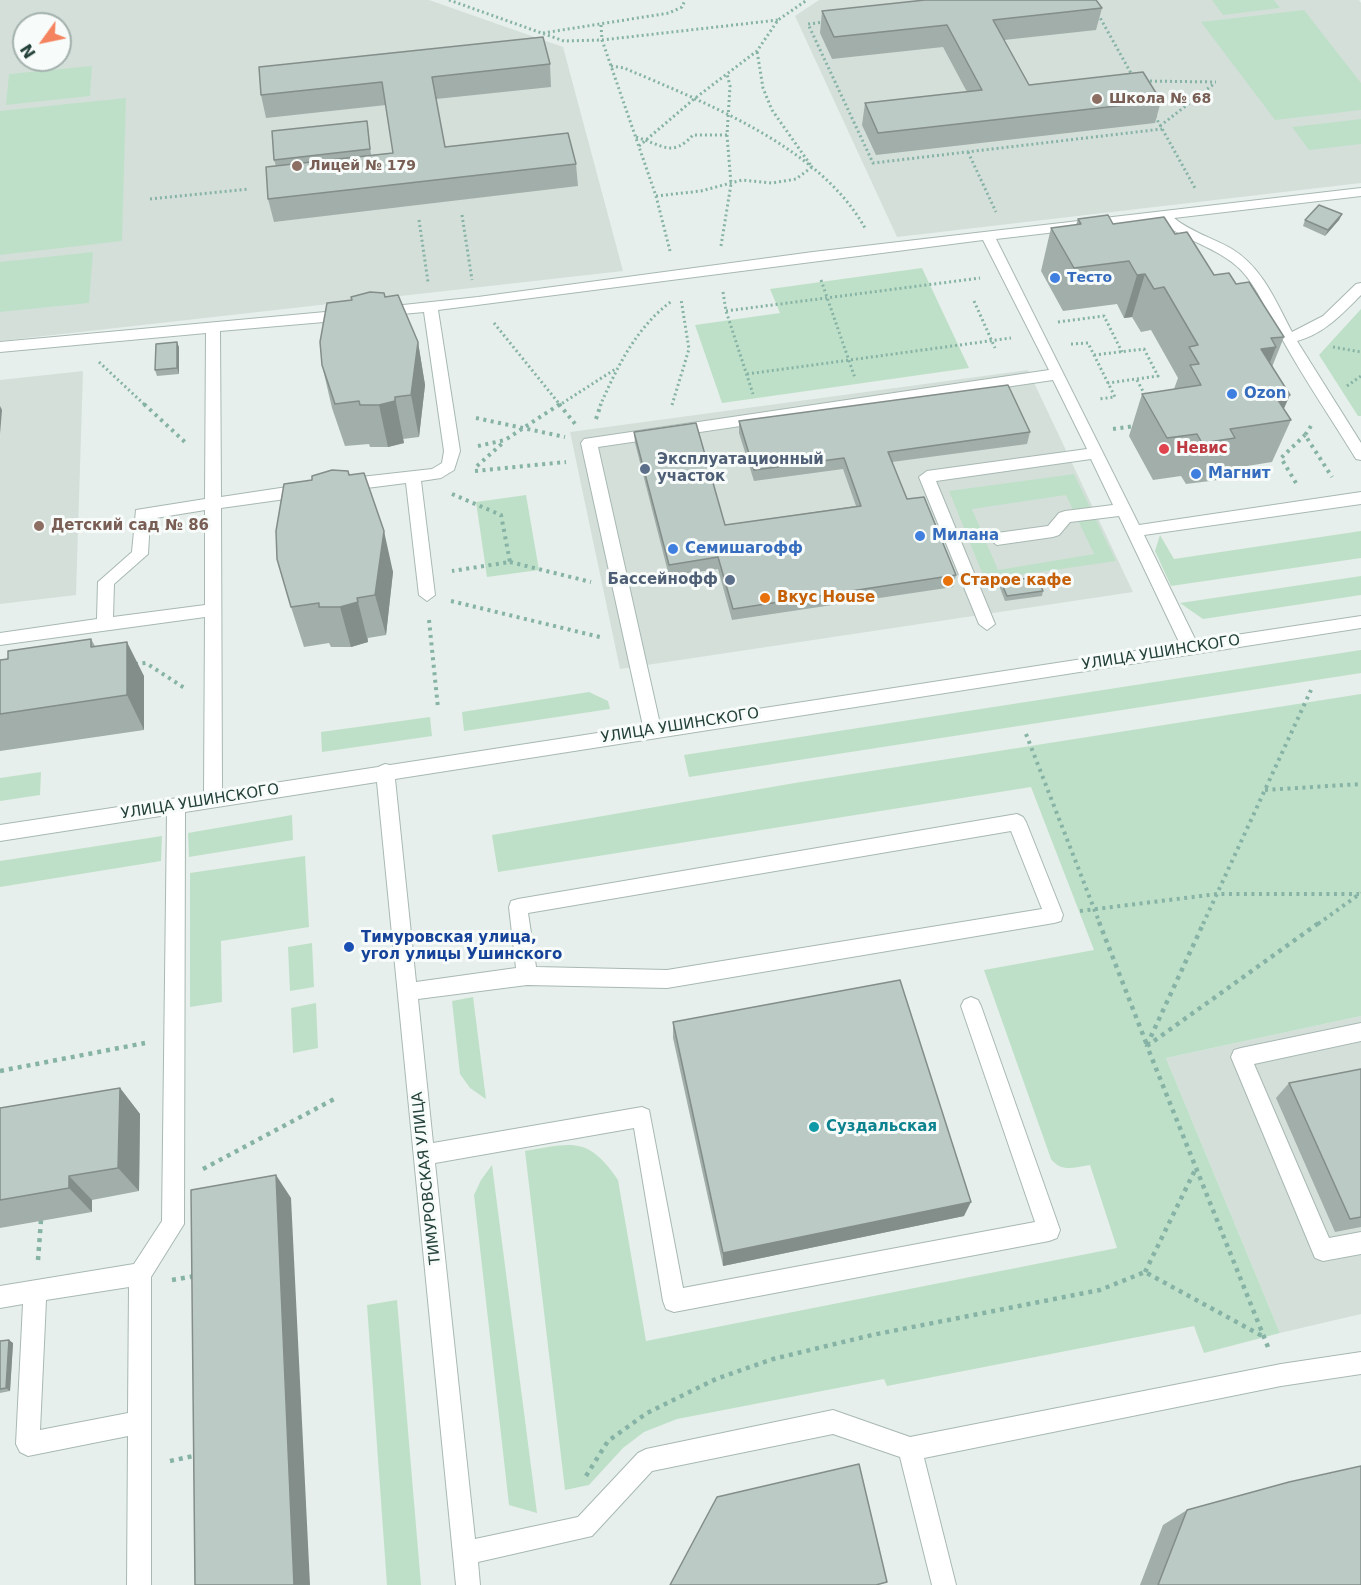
<!DOCTYPE html>
<meta charset="utf-8">
<style>
body{margin:0}
#map{position:relative;width:1361px;height:1585px;overflow:hidden;background:#e6efeb;font-family:"DejaVu Sans",sans-serif}
canvas{display:block}
.north{position:absolute;left:12px;top:12px;width:60px;height:60px;box-sizing:border-box;background:#f7fbf9;border:2px solid #a3b1ad;border-radius:50%;rotate:237deg;font-size:16px;font-weight:700;line-height:24px;text-align:center;color:#24423a}
.north::after{content:'';display:block;margin:auto;width:21px;height:27px;background:#f4845f;clip-path:polygon(50% 0,100% 100%,50% 72%,0 100%)}
</style>
<div id="map">
<canvas width="1361" height="1585"></canvas>
<div class="north">N</div>
</div>
<script>
const g = document.querySelector('canvas').getContext('2d');
g.lineJoin = 'round';
function fillPath(path, color) { g.fillStyle = color; g.fill(path, 'evenodd'); }
function strokePath(path, color, width, dash) { g.strokeStyle = color; g.lineWidth = width; g.lineCap = dash ? 'butt' : 'round'; g.setLineDash(dash || []); g.stroke(path); }
function drawText(font, color, halo, rows, align = 'center') {
  g.font = font + ' "DejaVu Sans",sans-serif'; g.lineWidth = 6; g.setLineDash([]); g.textBaseline = 'middle'; g.strokeStyle = halo; g.fillStyle = color; for (const [text, x, y, turn = 0] of rows) {
    g.save(); g.translate(x, y); g.rotate((+turn || 0) * Math.PI / 180); g.textAlign = isNaN(turn) ? turn : align; if (halo) g.strokeText(text, 0, 0); g.fillText(text, 0, 0); g.restore();
  }
}
fillPath(new Path2D(`
 M0,0H429L563,47L623,271L0,341ZM24,24H60V60H24Z
 M819,0H1359L1361,3V183L897,237L795,16Z
 M1028,370L1133,592L620,669L570,432Z
 M83,371L76,595L0,604V380Z
 M1361,1016V1314L1280,1333L1166,1058Z`), '#d4dfda');
fillPath(new Path2D(`
 M1212,0H1274L1280,8L1223,15Z
 M1304,10L1361,83V110L1275,120L1201,22Z
 M92,66L90,96L6,105L9,74Z
 M126,98L122,241L0,255V111Z
 M1361,119V144L1309,150L1292,127Z
 M93,252L89,303L0,312V262Z
 M922,268L969,368L722,403L695,325L780,313L770,289Z
 M1361,309V416H1358L1319,355Z
 M1074,474L1116,561L985,580L949,491ZM1066,495L1094,554L998,570L972,509Z
 M526,495L539,570L487,577L476,502Z
 M1361,531V558L1171,586L1155,551L1160,535L1174,559Z
 M1361,576V595L1203,619L1180,603Z
 M1361,650V673L689,777L684,755Z
 M589,692L608,701L610,709L464,731L462,712Z
 M1361,694V1016L1166,1058L1280,1333L1204,1353L1194,1326L887,1386L884,1379L677,1419L644,1432L623,1448L589,1485L565,1490L525,1151C573,1143 588,1136 618,1180L646,1341L1117,1248L1090,1165C1074,1167 1062,1173 1051,1159L984,970L1094,950L1031,787L498,872L492,835L795,783Z
 M430,717L432,736L322,752L321,732Z
 M41,772L40,795L0,801V778Z
 M292,815L293,840L189,857L188,833Z
 M162,836L161,861L0,887V861Z
 M305,856L309,927L221,941L222,1002L190,1007V873Z
 M312,943L314,987L290,991L288,947Z
 M473,997L486,1099L470,1088L460,1074L452,1001Z
 M316,1003L318,1048L293,1053L291,1008Z
 M492,1165L537,1513L509,1505L474,1195L481,1180Z
 M397,1300L421,1585H387L367,1305Z`), '#bfe0c8');
const minor = new Path2D(`
 M1361,188V196L1174,218C1191,232 1213,238 1232,249C1263,268 1276,302 1292,332L1323,316L1356,284L1361,283V295C1342,314 1324,334 1297,341L1361,443V460L1356,459C1331,418 1304,379 1281,337C1268,315 1259,289 1241,270C1218,247 1184,241 1159,220L996,239L1139,525L1361,492V504L1144,535L1196,641L1361,616V628L395,779L416,982L516,968L509,907L511,901L518,899L1017,814L1023,817L1026,822L1063,915L1061,921L1054,923L667,988L527,985L418,999L433,1143L642,1107L649,1110L683,1288L1035,1222L961,1006L964,1000L971,997L978,1000L981,1006L1060,1230L1057,1238L1049,1241L674,1312L666,1309L663,1301L634,1128L435,1163L475,1539L578,1517L638,1453L646,1449L833,1410L910,1437L1281,1364L1361,1352V1374L1281,1386L924,1458L956,1585H932L900,1457L833,1434L652,1471L592,1536L478,1562L480,1585H456L377,782L185,812L184,1224L151,1277V1585H127L128,1436L28,1456L20,1452L16,1444L23,1304L0,1308V1286L134,1264L162,1221L167,815L0,841V825L204,794L205,617L0,645V633L97,619L98,582L132,552L136,510L205,499L206,333L0,352V342L347,310L354,315L347,320L220,331L221,497L307,484L315,490L307,496L221,508L222,791L378,767L385,764L390,765L643,726L581,443L584,439L1049,370L983,240L438,310L460,451L454,470L441,478L421,481L435,595L427,601L419,595L406,483L343,491L335,485L343,479L432,469L442,463L444,451L424,312L380,316L373,311L375,308L478,297L813,252ZM1053,380L1087,449L927,471L919,477L979,624L987,630L995,624L936,481L1091,459L1113,505L1065,511L1059,513L1048,526L997,533L989,539L997,545L1053,537L1059,535L1070,522L1119,516L1180,644L660,724L598,447ZM205,510V605L113,617L114,584L148,554L150,519ZM1011,831L1042,909L667,970L536,967L528,913ZM129,1287L128,1413L40,1430L46,1300Z
 M1361,1023V1041L1254,1064L1329,1238L1361,1232V1254L1323,1261L1315,1258L1231,1057L1234,1050L1241,1048Z`);
strokePath(minor, '#a8b8b2', 2);
strokePath(new Path2D(`
 M449,0L564,41L602,40L778,20
 M1098,14L1132,75
 M825,22L808,24L873,163L1162,129
 M601,25L602,40L656,196L670,251
 M543,33L669,13L682,7L685,0
 M611,66L624,68C706,103 820,147 865,228
 M1145,81L1216,82
 M1155,116L1195,188
 M1160,126L1215,83
 M636,137C663,145 672,158 693,135H727
 M639,146L694,99L757,51L778,20L807,0
 M968,152L996,212
 M656,196L701,191L742,180L772,183L796,179L812,167L772,110L763,88L757,51
 M150,199L249,189
 M462,215L472,280
 M419,220L428,282
 M721,246L731,184L727,135L730,86L727,74
 M821,280L855,378
 M723,292L726,311L753,394
 M974,301L995,348
 M726,311L980,278
 M1058,322L1104,316L1122,352
 M494,323L561,406
 M1071,344L1088,343L1115,397L1098,399
 M1333,347L1361,352
 M1094,355L1144,349L1158,376L1108,383
 M99,362L146,406
 M747,374L1011,338
 M1137,380L1146,397
 M1347,386L1361,376
 M672,405L689,349L681,299
 M558,406L617,368
 M600,406C617,367 637,326 672,301`), '#86b3a5', 3, [2, 3]);
strokePath(new Path2D(`
 M144,404L186,443
 M559,404L576,425
 M476,418L565,437
 M596,419L601,404
 M1311,426L1305,435L1332,477
 M1113,429L1135,426
 M478,446L505,440L560,404
 M477,466L505,441
 M475,471L566,462
 M1296,483L1281,458L1305,435
 M452,494L501,515L510,562L452,571
 M510,562L591,582
 M451,601L604,638
 M429,620L438,708
 M135,664L146,663L186,689
 M1026,734L1100,924
 M1265,790L1361,784
 M1080,911L1217,894H1359
 M1203,924L1311,690
 M1318,924L1361,893`), '#86b3a5', 4, [3, 4.5]);
strokePath(new Path2D(`
 M1099,922L1147,1045
 M1147,1045L1204,922
 M0,1071L145,1043
 M203,1169L336,1098
 M38,1260L41,1220
 M1145,1272L1196,1168
 M172,1280L195,1276
 M1268,1347L1147,1046L1320,922
 M170,1461L198,1455
 M586,1476L608,1441L647,1413L716,1379L773,1359L872,1335L1100,1290L1145,1272L1264,1337`), '#86b3a5', 4.5, [4, 5]);
fillPath(minor, '#fff');
fillPath(new Path2D(`
 M1102,8L1096,30L1004,40L1029,85L1161,101L1155,123L876,155L862,125L865,103L967,92L943,47L832,59L820,33L822,11Z
 M550,64L551,87L436,99L445,147L576,164L578,186L274,222L268,199L276,166L274,160L368,127L371,155L393,153L386,105L266,118L261,95Z
 M1342,214L1339,220L1325,236L1303,226L1305,220Z
 M1078,219L1175,234L1214,275L1236,284L1284,337L1272,367L1284,410L1291,420L1272,462L1222,470L1218,480L1186,484L1181,476L1153,480L1129,436L1142,394L1174,389L1178,378L1151,330L1141,332L1132,317L1124,318L1117,304L1063,311L1041,271L1051,228L1076,225Z
 M385,297L418,342L425,385L419,437L403,439L404,443L388,447H370L369,444L345,446L332,408L322,365Z
 M179,347V374L157,376L155,370Z
 M739,421L1030,432L1027,444L892,462L907,499L956,575L953,587L732,620L718,569L669,576L635,443L634,432L725,525L856,506L843,469L754,481L739,433Z
 M348,471L393,572L386,635L368,638V642L351,647H331L329,643L304,647L291,607L312,480Z
 M1001,582L1043,591L1042,596L1005,601L1000,588Z
 M91,639L95,646L144,676V730L0,751V660Z
 M673,1022L964,1216L723,1266L673,1038Z
 M1361,1069V1227L1335,1232L1276,1098L1289,1083Z
 M120,1088L140,1114L139,1191L92,1200V1212L0,1228V1108Z
 M0,1341L13,1343L10,1391L0,1393Z
 M1187,1510L1361,1585H1140L1163,1525Z`), '#a1aea9');
fillPath(new Path2D(`
 M1342,214L1339,220L1325,236L1328,230Z
 M1145,274L1132,317L1124,318L1137,275Z
 M177,342L179,347V374L177,368Z
 M418,342L425,385L419,437L411,395Z
 M1276,347L1259,390L1261,349Z
 M1290,395L1278,422L1276,397Z
 M395,397L404,443L388,447L379,405Z
 M0,406L2,410L0,434Z
 M384,531L393,572L386,635L375,595Z
 M357,598L368,642L351,647L340,607Z
 M127,642L144,676V730L127,695Z
 M120,1088L140,1114L139,1191L118,1168Z
 M276,1175L291,1198L310,1585H294Z
 M69,1176L92,1200V1212L69,1188Z
 M971,1202L964,1216L723,1266V1253Z
 M9,1340L13,1343L10,1391L6,1388Z`), '#838d89');
const building = new Path2D(`
 M925,0H1096L1102,8L993,20L1029,85L1143,72L1161,101L878,133L865,103L982,90L947,25L834,37L822,11Z
 M543,37L550,64L432,77L445,147L568,133L576,164L268,199L266,167L393,153L382,82L261,95L259,67Z
 M367,121L370,149L274,160L272,131Z
 M1319,205L1342,214L1328,230L1305,220Z
 M1108,215L1113,224L1164,217L1175,234L1187,232L1214,275L1229,273L1236,284L1249,282L1284,337L1271,338L1276,347L1261,349L1290,395L1276,397L1291,420L1230,429L1235,438L1202,443L1197,434L1167,438L1142,394L1201,385L1190,365L1199,364L1189,347L1198,345L1164,287L1154,289L1145,274L1137,275L1129,261L1074,268L1051,228L1081,224L1078,219Z
 M370,292L384,293L385,297L398,295L418,342L411,395L395,397V401L379,405H360L359,401L335,404L322,365L320,342L327,303L352,300L351,297Z
 M177,342V368L155,370L156,344Z
 M1008,385L1030,432L888,452L907,499L924,497L956,575L733,609L718,557L669,565L634,432L696,423L725,525L861,506L844,458L754,470L739,421Z
 M332,470L348,471L349,475L364,473L384,531L375,595L357,598L358,602L340,607H319V603L291,607L277,559L276,531L284,484L312,480V476Z
 M1037,577L1043,591L1007,596L1001,582Z
 M91,639V647L127,642V695L0,714V660L8,659V651Z
 M900,980L971,1202L723,1253L673,1022Z
 M1361,1069V1217L1350,1219L1289,1083Z
 M120,1088L118,1168L69,1176V1188L0,1200V1108Z
 M276,1175L294,1585H195L191,1190Z
 M9,1340L6,1388L0,1389V1341Z
 M859,1464L887,1582L876,1585H670L717,1497Z
 M1361,1466V1585H1158L1187,1510L1289,1482Z`);
fillPath(building, '#bbcac4');
strokePath(building, '#838d89', 1.5);
for (const [x, y, r, color] of [
 [1097,99,6,"#8d6e63"],
 [297,166,6,"#8d6e63"],
 [1055,278,6,"#3f7fe0"],
 [1232,394,6,"#3f7fe0"],
 [1164,449,6,"#e0444e"],
 [645,469,6,"#5c6f8a"],
 [1196,474,6,"#3f7fe0"],
 [39,526,6,"#8d6e63"],
 [920,536,6,"#3f7fe0"],
 [673,549,6,"#3f7fe0"],
 [730,580,6,"#5c6f8a"],
 [948,581,6,"#e8710a"],
 [765,598,6,"#e8710a"],
 [349,947,6,"#1a4fb4"],
 [814,1127,6,"#0f9aa8"]
]) { const dot = new Path2D(); dot.arc(x, y, r, 0, 2 * Math.PI); g.fillStyle = color; g.fill(dot); strokePath(dot, '#f7fbf9', 2); }
drawText('bold 14px', '#785e54', '#f7fbf9', [
 ["Школа № 68",1109,99],
 ["Лицей № 179",309,166]
], 'left');
drawText('bold 14px', '#366cbe', '#f7fbf9', [
 ["Тесто",1067,278]
], 'left');
drawText('bold 15px', '#366cbe', '#f7fbf9', [
 ["Ozon",1244,394],
 ["Магнит",1208,474],
 ["Милана",932,536],
 ["Семишагофф",685,549]
], 'left');
drawText('bold 15px', '#be3a42', '#f7fbf9', [
 ["Невис",1176,449]
], 'left');
drawText('bold 15px', '#4e5e75', '#f7fbf9', [
 ["Эксплуатационный",657,460],
 ["участок",657,477],
 ["Бассейнофф",718,580,"right"]
], 'left');
drawText('bold 15px', '#785e54', '#f7fbf9', [
 ["Детский сад № 86",51,526]
], 'left');
drawText('bold 15px', '#c56008', '#f7fbf9', [
 ["Старое кафе",960,581],
 ["Вкус House",777,598]
], 'left');
drawText('15px', '#24423a', '#f7fbf9', [
 ["УЛИЦА УШИНСКОГО",1161,653,-9],
 ["УЛИЦА УШИНСКОГО",680,726,-9],
 ["УЛИЦА УШИНСКОГО",200,802,-9],
 ["ТИМУРОВСКАЯ УЛИЦА",427,1178,-96]
]);
drawText('bold 15px', '#164399', '#f7fbf9', [
 ["Тимуровская улица,",361,938],
 ["угол улицы Ушинского",361,955]
], 'left');
drawText('bold 15px', '#0d838f', '#f7fbf9', [
 ["Суздальская",826,1127]
], 'left');
</script>
